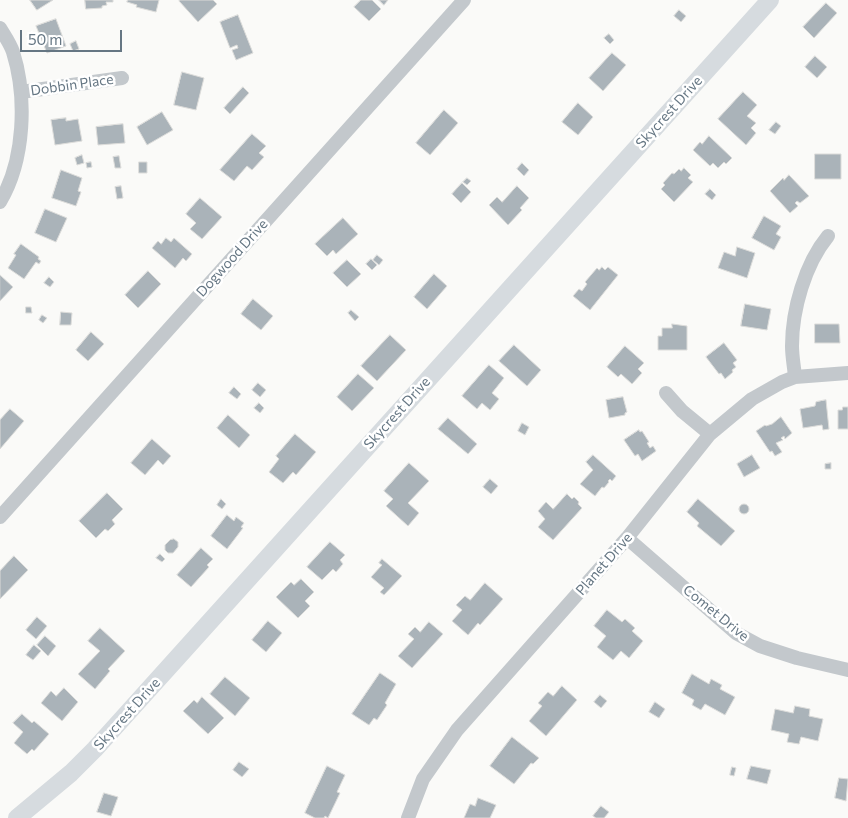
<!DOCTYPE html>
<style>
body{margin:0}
#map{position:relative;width:848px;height:818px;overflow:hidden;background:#fafaf8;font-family:Commissioner,sans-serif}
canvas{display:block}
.scale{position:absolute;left:20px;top:30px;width:102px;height:22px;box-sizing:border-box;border:2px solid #657683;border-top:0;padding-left:6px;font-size:15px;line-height:18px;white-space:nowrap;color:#657683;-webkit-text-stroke:4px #fff;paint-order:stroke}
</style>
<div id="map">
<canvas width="848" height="818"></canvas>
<div class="scale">50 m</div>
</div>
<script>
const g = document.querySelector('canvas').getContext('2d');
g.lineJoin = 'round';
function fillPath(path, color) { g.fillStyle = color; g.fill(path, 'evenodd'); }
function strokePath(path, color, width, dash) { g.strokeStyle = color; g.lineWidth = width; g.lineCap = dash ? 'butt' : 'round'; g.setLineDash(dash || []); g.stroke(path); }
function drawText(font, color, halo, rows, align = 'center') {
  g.font = font + ' Commissioner,sans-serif'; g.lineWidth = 5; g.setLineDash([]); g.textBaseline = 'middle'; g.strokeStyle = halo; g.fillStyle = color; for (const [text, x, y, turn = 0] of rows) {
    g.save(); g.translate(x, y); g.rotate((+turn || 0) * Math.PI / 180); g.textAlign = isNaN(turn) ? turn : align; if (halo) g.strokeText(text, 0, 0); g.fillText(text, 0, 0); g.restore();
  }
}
const building = new Path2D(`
 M30,0H53L37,10Z
 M85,0H113V2H106L107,5L102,6V8L86,9Z
 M128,0H159L156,12L136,7L137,5L127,2Z
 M180,0H213L217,4L198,22L179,1Z
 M361,0H372L381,9L369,21L354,7Z
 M379,0H388L384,5Z
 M826,3L837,13L814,38L803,27Z
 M679,10L686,16L681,22L674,16Z
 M238,15L253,53L236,60L232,50L238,48L237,45L230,48L220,22Z
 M56,19L66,46L47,53L36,26Z
 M609,34L614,40L610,44L604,38Z
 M76,41L79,49L73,51L70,44Z
 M612,53L626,65L603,91L589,78Z
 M815,56L827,67L817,78L805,67Z
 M182,72L204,78L196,110L174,105Z
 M243,87L249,93L230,114L224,108Z
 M743,92L757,105L747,116L756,123L751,128L756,133L746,145L718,119Z
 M578,103L593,117L578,135L562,122Z
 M444,110L458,123L430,155L416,143Z
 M162,112L173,130L147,145L137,127Z
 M66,118V121L78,119L82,141L55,145L51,120Z
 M776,122L781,126L775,134L769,130Z
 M123,124L125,143L98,145L96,127Z
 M252,134L266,146L259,153L264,157L252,170L247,166L234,181L220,170Z
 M709,136L732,158L726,164L724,162L718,168L713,163L710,166L693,150L700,142L702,144Z
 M815,154H841V179H815Z
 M82,155L84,163L77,165L75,158Z
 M119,156L121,168H115L113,157Z
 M91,162L92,167L87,168L86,163Z
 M139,162H147V173H139Z
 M522,163L529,170L524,176L517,169Z
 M684,168L691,175L688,178L693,182L674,202L661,189L665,185L663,183L672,173L674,174L679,169L681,171Z
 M61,170L82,178L78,191L81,192L76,206L52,198Z
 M789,175L809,196L800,203L797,201L795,203L798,206L790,213L770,191L783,178L784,180Z
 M467,178L471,181L467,185L463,182Z
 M462,183L471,192L461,203L452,194Z
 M121,186L123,198L117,199L115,187Z
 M517,186L529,198L520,208L522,210L508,225L489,205L497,197L502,202Z
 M710,189L716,195L712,200L705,194Z
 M200,198L222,217L202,239L190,229L196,223L186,214Z
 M45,209L67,218L56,242L35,233Z
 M764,216L781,226L776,234L781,237L774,250L752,238Z
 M343,218L358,234L336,254L333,250L327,256L315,244Z
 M166,238L171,242L174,238L192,254L186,261L183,258L175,268L152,248L158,241L161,244Z
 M21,244L39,257L38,259L41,261L39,264L36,262L24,279L8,268L16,255L14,254Z
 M737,247L755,253L747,278L718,268L724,252L735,256Z
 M377,255L383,260L379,265L373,260Z
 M371,259L377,265L372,270L366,264Z
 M347,260L361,274L347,287L333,273Z
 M602,267L605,270L608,267L618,275L590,310L573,296L579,289L582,291L587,284L585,282L597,268L599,270Z
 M148,271L161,284L138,308L125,295Z
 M434,274L447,286L427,309L414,297Z
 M0,275L13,287L0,301Z
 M49,277L54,282L50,287L44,283Z
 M253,299L273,316L261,330L241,314Z
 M745,304L771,309L767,330L741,326Z
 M26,307H31L32,313H26Z
 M351,310L359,317L355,321L348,313Z
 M61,312L72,313L71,325H60Z
 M42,315L47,318L43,323L39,320Z
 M672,324L687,326V350H658V336H662V328H672Z
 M815,324H839L840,343H815Z
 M91,332L104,344L88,361L76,350Z
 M390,335L406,350L377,381L361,366Z
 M724,343L737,360L733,363L736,367L732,370L733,372L725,379L721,373L719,374L706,357Z
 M514,345L541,370L527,386L499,361Z
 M625,346L644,363L638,369L642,373L632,384L621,374L618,377L607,367Z
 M489,365L504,378L492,393L499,399L490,410L482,403L477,409L462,396Z
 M358,374L374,388L352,411L337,397Z
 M258,383L266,390L260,397L252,390Z
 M234,387L241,394L237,399L229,393Z
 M623,397L627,412L625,413V415L609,418L606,400Z
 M826,400L829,429L823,430L822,425L803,428L800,409L815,406L816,402Z
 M259,403L264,408L260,413L254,408Z
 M843,407H848V429H838V410H842Z
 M10,409L24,421L0,449V420Z
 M228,415L250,435L239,448L217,428Z
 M781,417L792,433L785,439L784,436L781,438L783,440L776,443L782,452L775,456L772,451L770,452L756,431L765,425L766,426L772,424Z
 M448,418L477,444L468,454L438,429Z
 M522,423L529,427L525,435L518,431Z
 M639,430L640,432L642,431L649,442L647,443L650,448L653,446L656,451L642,461L638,454L635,456L624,440Z
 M295,434L316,452L296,475L293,472L283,483L269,472L279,459L276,456Z
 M152,439L171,456L163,465L158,460L145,475L131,463Z
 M593,455L616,476L612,481L610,479L608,481L609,482L604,488L602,487L595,496L580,484L593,470L586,462Z
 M752,455L760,468L744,477L737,464Z
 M409,463L429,481L408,503L419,513L408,526L386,506L393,499L384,491Z
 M831,463V469H825V464Z
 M490,479L498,486L491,494L483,487Z
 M107,493L123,509L112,520L115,524L108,531L105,529L96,538L79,521Z
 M567,494L572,499L574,497L579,502L578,504L582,508L553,540L538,527L545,519L538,511L546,502L553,509Z
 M221,499L226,504L222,509L217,505Z
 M698,499L735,531L721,546L697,526L699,523L687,512Z
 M739 509a5 5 0 1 1 10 0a5 5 0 1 1-10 0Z
 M227,515L234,521L236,517L244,523L241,527L243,528L227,549L211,536Z
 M174,539L178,542V547L173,553H168L165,550V545L170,540Z
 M330,542L345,555L340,560L343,564L336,572L333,569L322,580L307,567Z
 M201,548L213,559L207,565L209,567L191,587L177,575Z
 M160,554L165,559L162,562L156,558Z
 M14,556L28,570L0,599V571Z
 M382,559L402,576L384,595L380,592L384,588L371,577L382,565L379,563Z
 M301,579L314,592L305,601L310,606L298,618L276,597L291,582L294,585Z
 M485,583L503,599L480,625L478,623L468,635L452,621L462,610L456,605L465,596L470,600Z
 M607,610L622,622L625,619L635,628L632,631L643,641L629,658L621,651L613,660L597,647L606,636L594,626Z
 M37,617L47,626L36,639L26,630Z
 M268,621L282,633L266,652L252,640Z
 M429,622L443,634L412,668L398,656L414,639L408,634L415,627L420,632Z
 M100,628L125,651L108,669L110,671L95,689L78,674L100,651L88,641Z
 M45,636L56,646L48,656L37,645Z
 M34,645L41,651L33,660L26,655Z
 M380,673L396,684L385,703L387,705L377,720L374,718L369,725L352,714Z
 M692,674L709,684L711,679L722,685L720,689L735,697L725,715L705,704L701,710L692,705L694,700L682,693Z
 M225,677L250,698L235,716L210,694Z
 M562,686L577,700L546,736L529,721L542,706L538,703L548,692L553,696Z
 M64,688L78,702L62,721L41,703L51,691L56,696Z
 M600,695L607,701L601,708L594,702Z
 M202,697L224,718L208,734L183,711L194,700L197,703Z
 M655,702L665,709L659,718L649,712Z
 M795,706L810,709L809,716L823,719L818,741L801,737L799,744L787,742L789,734L771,730L775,709L793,713Z
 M22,714L32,723L34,721L49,734L34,751L32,749L27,754L14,743L23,732L13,723Z
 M512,737L539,758L533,764L531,763L514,784L490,766Z
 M239,762L249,769L242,777L233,770Z
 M327,766L345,775L337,792L340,793L328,818L325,816L324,818H315L305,813Z
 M751,766L771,770L767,784L747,779Z
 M732,767L736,768L734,776L730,775Z
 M839,778L848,779L846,801L835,798Z
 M104,793L118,797L111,816L97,812Z
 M478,798L496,805L490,818H464L470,804L475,806Z
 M601,806L609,812L604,818H596L593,816Z`);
fillPath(building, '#aab3b9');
strokePath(building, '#dcdcda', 1);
strokePath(new Path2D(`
 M0,28C4,35 10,43 13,52C27,97 25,160 0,202
 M21,92L122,78
 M795,377C794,366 792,356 792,346C792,310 805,264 828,236
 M666,393L682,411L710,434
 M0,517L464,0
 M627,538L736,633L760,646L797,658L848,670
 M408,818L423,779L457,730L627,538L710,434L752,399L782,382L795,377L848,373`), '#c3c8cc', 14);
strokePath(new Path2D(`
 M17,818L71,773L95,749L770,0`), '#d6dbdf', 18);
drawText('14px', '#657683', '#fff', [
 ["Dobbin Place",72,85,-8],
 ["Skycrest Drive",669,112,-48],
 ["Dogwood Drive",232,258,-48],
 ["Skycrest Drive",397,413,-48],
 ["Planet Drive",604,564,-49],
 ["Comet Drive",716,613,39],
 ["Skycrest Drive",127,714,-48]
]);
</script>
